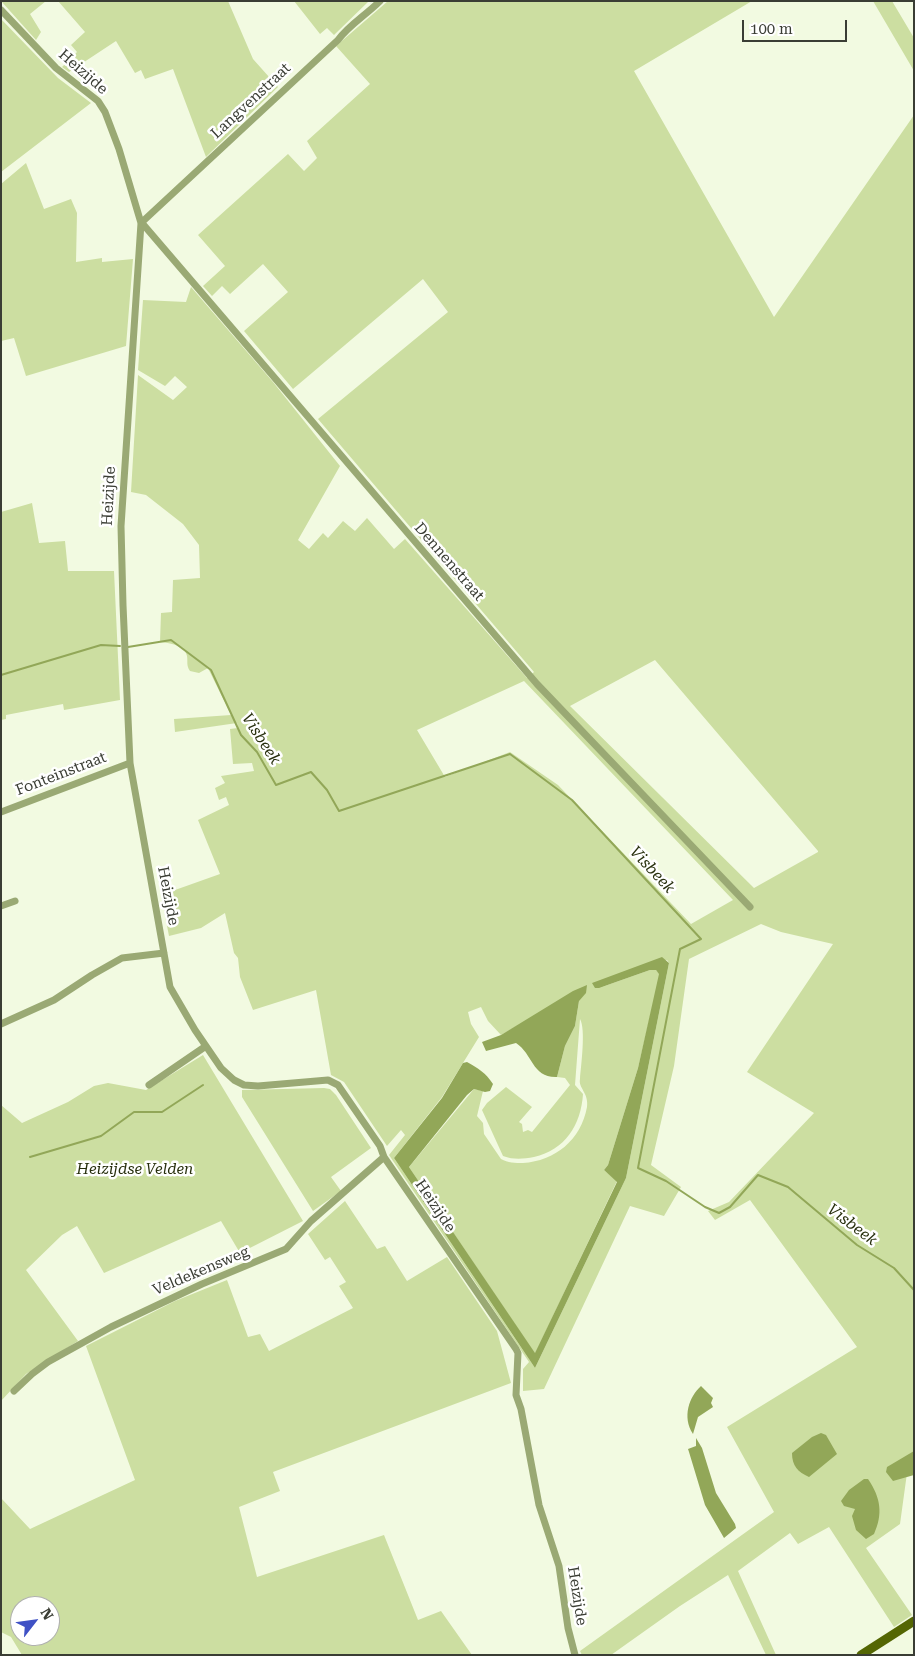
<!DOCTYPE html>
<style>
body{margin:0}
#map{position:relative;width:915px;height:1656px;overflow:hidden;background:#f2fae1;font-family:"Roboto Serif",serif}
canvas{display:block}
.frame{position:absolute;inset:0;border:2px solid #3a3d34;pointer-events:none}
.north{position:absolute;left:10px;top:1596px;width:50px;height:50px;box-sizing:border-box;background:#fff;border:1px solid #b0b1ae;border-radius:50%;rotate:60deg;font-size:14px;font-weight:700;line-height:20px;text-align:center;color:#3a3d34}
.north::after{content:'';display:block;margin:auto;width:18px;height:22px;background:#3f51c5;clip-path:polygon(50% 0,100% 100%,50% 72%,0 100%)}
.scale{position:absolute;left:742px;top:20px;width:105px;height:22px;box-sizing:border-box;border:2px solid #3a3d34;border-top:0;padding-left:6px;font-size:15px;line-height:18px;white-space:nowrap;color:#3a3d34;-webkit-text-stroke:4px #fff;paint-order:stroke}
</style>
<div id="map">
<canvas width="915" height="1656"></canvas>
<div class="frame"></div>
<div class="north">N</div>
<div class="scale">100 m</div>
</div>
<script>
const g = document.querySelector('canvas').getContext('2d');
g.lineJoin = 'round';
function fillPath(path, color) { g.fillStyle = color; g.fill(path, 'evenodd'); }
function strokePath(path, color, width, dash) { g.strokeStyle = color; g.lineWidth = width; g.lineCap = dash ? 'butt' : 'round'; g.setLineDash(dash || []); g.stroke(path); }
function drawText(font, color, halo, rows, align = 'center') {
  g.font = font + ' "Roboto Serif",serif'; g.lineWidth = 5; g.setLineDash([]); g.textBaseline = 'middle'; g.strokeStyle = halo; g.fillStyle = color; for (const [text, x, y, turn = 0] of rows) {
    g.save(); g.translate(x, y); g.rotate((+turn || 0) * Math.PI / 180); g.textAlign = isNaN(turn) ? turn : align; if (halo) g.strokeText(text, 0, 0); g.fillText(text, 0, 0); g.restore();
  }
}
fillPath(new Path2D(`
 M1,1H46L30,14L41,32L36,40Z
 M58,1H228L253,59L278,87L206,157L173,69L145,79L141,70L135,73L116,41L69,72L62,67L77,52L71,45L85,32Z
 M294,1H369L334,35L327,28L320,34Z
 M388,1H752L634,71L774,317L914,115V1469L907,1473L900,1524L866,1548L912,1615L894,1627L829,1527L798,1544L790,1533L738,1571L776,1655H766L728,1575L680,1606L611,1655H582L580,1651L774,1512L727,1427L857,1347L750,1200L715,1220L708,1211L729,1202L814,1113L747,1072L833,944L781,932L761,924L689,959L674,1066L651,1165L681,1187L664,1216L630,1206L544,1389L523,1391V1369L529,1362L389,1155L405,1135L401,1130L387,1146L344,1082L331,1075L316,990L253,1010L240,977L238,958L234,953L225,913L201,928L169,936L161,895L220,874L198,820L229,805L226,797L219,800L215,788L225,783L221,776L254,771L252,763L233,764L230,729L238,728L237,723L175,732L174,719L231,715L208,668L199,673L190,671C186,665 188,662 187,656C185,645 169,643 160,642L161,613L172,612L173,580L200,578L199,545L183,524L146,495L131,492L138,375L173,400L187,387L175,376L165,386L138,370L143,300L186,302L191,287L273,382L340,466L298,540L309,549L323,533L328,538L343,521L355,531L367,518L394,549L405,539L527,678L534,672L318,419L448,312L423,279L293,389L244,331L288,292L263,264L230,294L222,286L212,296L203,286L225,266L198,235L288,154L304,171L317,158L307,141L370,84L336,46ZM655,660L818,851V852L754,888L570,706ZM524,681L733,900L691,924L558,785L510,752L445,777L417,730ZM667,960L669,963L626,1178L535,1368L394,1158L442,1097L479,1037L471,1024L468,1012L481,1007L488,1021L501,1035L531,1018L579,1001L575,1026L565,1046L557,1077L565,1078L570,1085L532,1132L528,1130L523,1132L522,1124L519,1122L532,1107L506,1087L487,1103L482,1110L503,1156C514,1160 523,1159 534,1157C565,1150 581,1125 583,1094L575,1085L580,1019C586,1029 581,1066 580,1079C578,1088 589,1093 587,1107C581,1140 555,1161 523,1163C515,1163 508,1163 501,1159L484,1134L483,1123L477,1116L483,1091L474,1089L409,1167L535,1354L617,1181L604,1170L608,1165L638,1068L660,974L656,970H650L599,988Z
 M873,1H892L914,38V71Z
 M1,19L58,78L91,103L1,172Z
 M26,163L44,209L71,199L77,213L76,262L102,258V262L133,259L126,346L26,376L14,338L1,341V184Z
 M32,503L39,543L65,541L68,571H114L120,700L64,710L63,704L6,715V719L1,720V512Z
 M203,1055L303,1221L240,1253L221,1221L104,1273L77,1226L62,1235L26,1270L78,1341L26,1374L1,1401V1105L22,1123L68,1102L94,1086L108,1083L146,1090Z
 M324,1088L330,1089L336,1095L371,1148L331,1177L341,1191L313,1211L242,1097V1090Z
 M345,1201L377,1249L385,1246L407,1281L447,1257L497,1331L511,1383L273,1472L280,1491L239,1507L257,1577L384,1535L418,1620L441,1611L472,1655H22L11,1637L1,1632V1498L30,1529L135,1480L86,1346L175,1301L227,1280L248,1337L260,1334L269,1351L353,1308L339,1286L346,1282L330,1257L325,1260L308,1234ZM20,1606H50V1636H20Z`), '#ccdea1');
fillPath(new Path2D(`
 M662,957L669,963L626,1178L535,1368L394,1158L442,1098L463,1063L467,1062C478,1068 486,1073 493,1084L490,1091L485,1092L474,1089L467,1095L409,1167L535,1353L617,1182L604,1170L608,1165L638,1068L659,974L656,970H650L599,988H595L592,983Z
 M587,985L586,993L579,1001L575,1026L565,1046L557,1077C532,1078 533,1054 516,1043L486,1051L482,1042L501,1035L573,991Z
 M701,1386L713,1398L711,1403L713,1407L698,1417L693,1434C682,1417 689,1397 701,1386Z
 M821,1433L826,1435L837,1454L809,1477C798,1472 792,1466 792,1453L812,1437Z
 M696,1438L702,1448L716,1493L735,1524L736,1528L724,1538L705,1505L689,1452L688,1449L696,1446Z
 M914,1451V1475L893,1481L886,1472L887,1467Z
 M864,1479H868C881,1498 883,1514 874,1534L866,1539L856,1530L852,1516L855,1509L844,1506L841,1501L849,1490Z`), '#92a758');
strokePath(new Path2D(`
 M128,647L171,640L211,670L241,735L257,752L276,785L311,772L327,790L339,811L510,754L572,800L701,939L680,949L638,1168L666,1181L705,1207L719,1213L730,1207L758,1175L788,1187L857,1245L894,1268L914,1290
 M1,675L101,645L120,646
 M30,1157L101,1136L134,1112H162L203,1085`), '#92a758', 2);
strokePath(new Path2D(`
 M1,10L56,68L98,101L105,112L119,149L141,223L121,526L123,605L130,763L170,987L195,1030L221,1068L234,1080L244,1085L258,1086L328,1080L338,1085L380,1146L384,1157L516,1349L518,1353L516,1395L521,1409L539,1505L559,1566L568,1628L575,1655
 M141,223L338,40C349,25 366,15 380,1
 M142,223L537,684L750,907
 M1,812L130,763
 M1,906L15,901
 M1,1024L54,1000L92,975L122,958L164,953
 M149,1085L206,1046
 M14,1391L32,1374L48,1362L111,1327L202,1284L286,1249L311,1221L384,1157`), '#9aa974', 7);
strokePath(new Path2D(`
 M861,1655L914,1621`), '#546603', 9);
drawText('15px', '#3a3d34', '#fff', [
 ["Heizijde",83,72,41],
 ["Langvenstraat",251,101,-43],
 ["Heizijde",109,496,-87],
 ["Dennenstraat",449,562,49],
 ["Fonteinstraat",61,774,-21],
 ["Heizijde",168,896,79],
 ["Heizijde",435,1206,56],
 ["Veldekensweg",201,1271,-23],
 ["Heizijde",577,1596,81]
]);
drawText('italic 15px', '#272f0d', '#fff', [
 ["Heizijdse Velden",135,1170]
]);
drawText('italic 16px', '#29310f', '#fff', [
 ["Visbeek",261,739,57],
 ["Visbeek",652,870,47],
 ["Visbeek",852,1225,37]
]);
</script>
